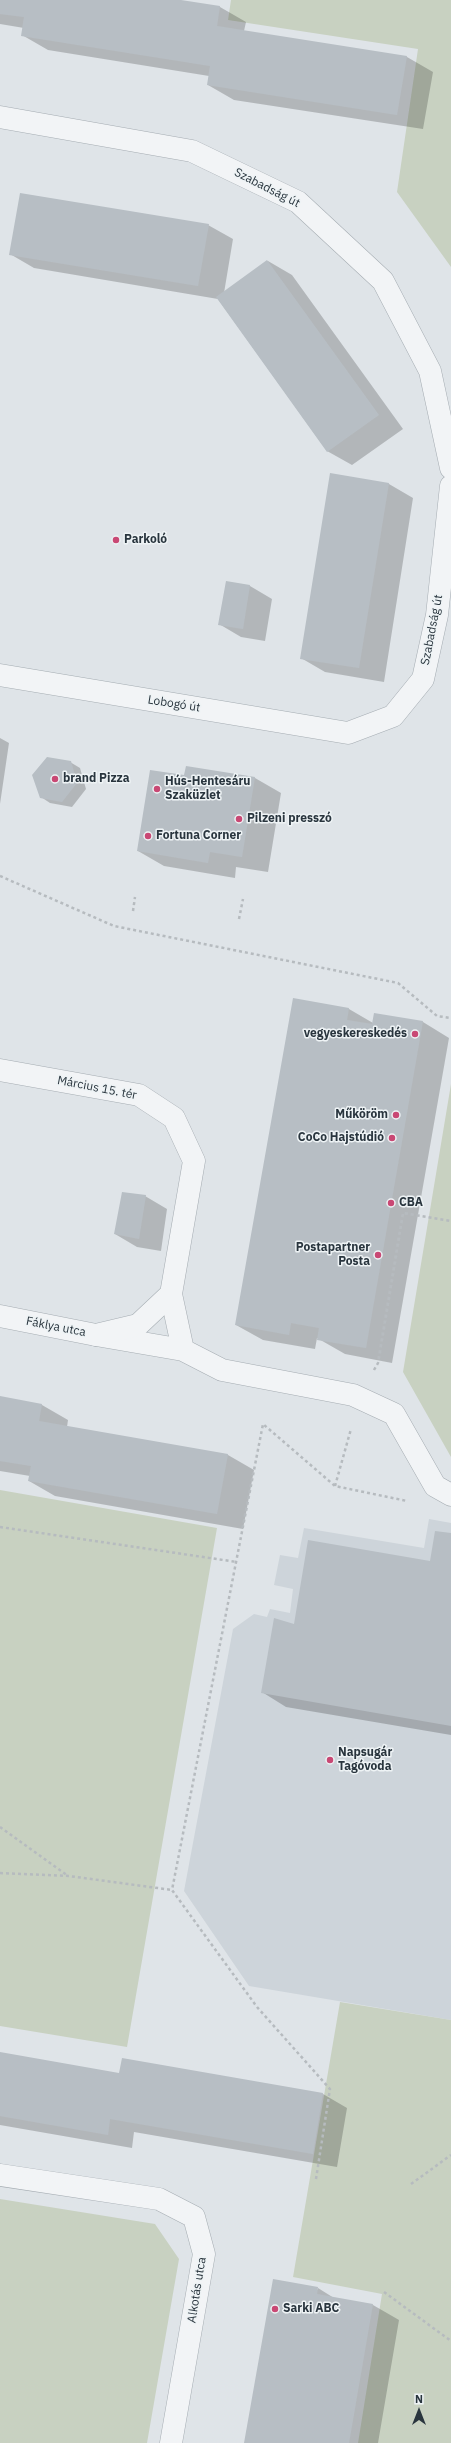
<!DOCTYPE html>
<meta charset="utf-8">
<style>
body{margin:0}
#map{position:relative;width:451px;height:2443px;overflow:hidden;background:#dfe4e8;font-family:"IBM Plex Sans",sans-serif}
canvas{display:block}
.north{position:absolute;left:399px;top:2391px;width:40px;height:40px;-webkit-text-stroke:3px #eef3f5;paint-order:stroke;rotate:0deg;font-size:11px;font-weight:700;line-height:16px;text-align:center;color:#29353e}
.north::after{content:'';display:block;margin:auto;width:14px;height:18px;background:#29353e;clip-path:polygon(50% 0,100% 100%,50% 72%,0 100%)}
</style>
<div id="map">
<canvas width="451" height="2443"></canvas>
<div class="north">N</div>
</div>
<script>
const g = document.querySelector('canvas').getContext('2d');
g.lineJoin = 'round';
function fillPath(path, color) { g.fillStyle = color; g.fill(path, 'evenodd'); }
function strokePath(path, color, width, dash) { g.strokeStyle = color; g.lineWidth = width; g.lineCap = dash ? 'butt' : 'round'; g.setLineDash(dash || []); g.stroke(path); }
function drawText(font, color, halo, rows, align = 'center') {
  g.font = font + ' "IBM Plex Sans",sans-serif'; g.lineWidth = 3; g.setLineDash([]); g.textBaseline = 'middle'; g.strokeStyle = halo; g.fillStyle = color; for (const [text, x, y, turn = 0] of rows) {
    g.save(); g.translate(x, y); g.rotate((+turn || 0) * Math.PI / 180); g.textAlign = isNaN(turn) ? turn : align; if (halo) g.strokeText(text, 0, 0); g.fillText(text, 0, 0); g.restore();
  }
}
fillPath(new Path2D(`
 M429,1519L451,1523V2020L249,1986L184,1891L233,1629L254,1614L267,1617L270,1609L290,1613L293,1589L274,1585L280,1555L298,1558L304,1528L424,1548Z`), '#cdd4da');
fillPath(new Path2D(`
 M231,0H451V267L397,192L418,49L228,20Z
 M451,1084V1457L403,1372Z
 M0,1490L217,1528L127,2047L0,2026Z
 M340,2002L451,2020V2443H358L382,2294L293,2277Z
 M0,2199L155,2224L179,2259L147,2443H0Z`), '#c8d1c1');
fillPath(new Path2D(`
 M0,0H175L220,7L246,22L244,31L407,57L433,72L423,129L234,100L208,85L209,76L48,50L22,35L24,28L0,24Z
 M208,225L233,239L224,293L268,261L292,275L403,429L352,465L327,451L218,299L34,268L10,254Z
 M331,474L389,484L413,498L384,682L325,672L301,658Z
 M227,582L250,586L272,599L265,641L241,637L219,624Z
 M0,738L9,743L0,804Z
 M70,762L80,768L86,789L72,807L50,803L41,797Z
 M185,776L255,778L281,793L268,872L236,867L235,878L164,866L138,851Z
 M294,999L349,1009L373,1023L375,1014L423,1022L449,1038L392,1363L345,1354L317,1338L315,1349L263,1340L236,1325Z
 M145,1196L167,1209L161,1251L137,1247L115,1234Z
 M0,1397L42,1405L68,1420L67,1427L228,1455L254,1470L243,1529L55,1496L29,1481L30,1476L0,1471Z
 M451,1534V1735L286,1707L262,1692L294,1625L431,1562Z
 M0,2053L120,2074L323,2094L347,2108L337,2167L134,2132L132,2148L0,2125Z
 M318,2288L334,2298L373,2305L399,2320L378,2443H245Z`), '#0003');
fillPath(new Path2D(`
 M0,0H181L220,6L217,26L407,56L397,115L207,85L210,66L21,36L24,17L0,14Z
 M20,193L209,224L198,286L9,255Z
 M267,260L379,415L327,452L216,297Z
 M330,473L389,483L359,668L300,659Z
 M226,581L250,585L243,629L218,625Z
 M47,757L71,761L77,783L62,802L40,798L32,775Z
 M186,766L255,777L242,857L210,852L208,863L137,851L150,770L184,775Z
 M293,998L349,1008L347,1020L372,1024L374,1013L423,1021L366,1348L317,1340L319,1328L291,1323L289,1335L235,1325Z
 M122,1192L146,1195L139,1239L114,1234Z
 M0,1396L42,1404L39,1421L228,1454L217,1514L28,1481L31,1466L0,1461Z
 M435,1531L451,1533V1726L261,1693L274,1618L294,1624L308,1540L430,1561Z
 M0,2052L119,2073L122,2058L323,2093L313,2154L110,2119L108,2135L0,2116Z
 M273,2279L318,2287L317,2294L373,2304L349,2443H244Z`), '#b7bec4');
const lane = new Path2D(`
 M96,1335L183,1350L171,1294
 M183,1350L222,1370L353,1395L394,1414L435,1486L451,1495`);
const street = new Path2D(`
 M0,117L192,151L298,202L383,281L430,371L451,468
 M0,675L348,733L393,716L423,679L437,615L451,486
 M0,1070L139,1095L174,1118L194,1161L171,1294L138,1325L96,1335L0,1316
 M0,2175L159,2199L194,2217L204,2254L171,2443`);
strokePath(lane, '#a5acb2', 23);
strokePath(street, '#a5acb2', 23);
strokePath(new Path2D(`
 M0,876L114,926L398,983L437,1016L451,1018
 M133,911L135,897
 M239,919L243,899
 M374,1370L378,1363L403,1213L451,1221
 M335,1486L351,1429
 M0,1527L237,1562
 M0,1827L68,1876
 M0,1873L69,1876L172,1890
 M316,2179L330,2089L257,2007L172,1890L263,1424L335,1486L407,1501
 M411,2184L451,2155
 M384,2292L451,2341`), '#b6bbbf', 2.5, [3, 3]);
strokePath(lane, '#f2f4f6', 22);
strokePath(street, '#f2f4f6', 22);
for (const [x, y, r, color] of [
 [116,540,4,"#c94874"],
 [55,779,4,"#c94874"],
 [157,789,4,"#c94874"],
 [239,819,4,"#c94874"],
 [148,836,4,"#c94874"],
 [415,1034,4,"#c94874"],
 [396,1115,4,"#c94874"],
 [392,1138,4,"#c94874"],
 [391,1203,4,"#c94874"],
 [378,1255,4,"#c94874"],
 [330,1760,4,"#c94874"],
 [275,2309,4,"#c94874"]
]) { const dot = new Path2D(); dot.arc(x, y, r, 0, 2 * Math.PI); g.fillStyle = color; g.fill(dot); strokePath(dot, '#eef3f5', 1.5); }
drawText('12px', '#29353e', '#eef3f5', [
 ["Szabadság út",267,188,27],
 ["Szabadság út",432,630,-79],
 ["Lobogó út",174,704,9],
 ["Március 15. tér",97,1088,11],
 ["Fáklya utca",56,1327,11],
 ["Alkotás utca",197,2290,-81]
]);
drawText('bold 12px', '#29353e', '#eef3f5', [
 ["Parkoló",124,540],
 ["brand Pizza",63,779],
 ["Hús-Hentesáru",165,782],
 ["Szaküzlet",165,796],
 ["Pilzeni presszó",247,819],
 ["Fortuna Corner",156,836],
 ["vegyeskereskedés",407,1034,"right"],
 ["Műköröm",388,1115,"right"],
 ["CoCo Hajstúdió",384,1138,"right"],
 ["CBA",399,1203],
 ["Postapartner",370,1248,"right"],
 ["Posta",370,1262,"right"],
 ["Napsugár",338,1753],
 ["Tagóvoda",338,1767],
 ["Sarki ABC",283,2309]
], 'left');
</script>
